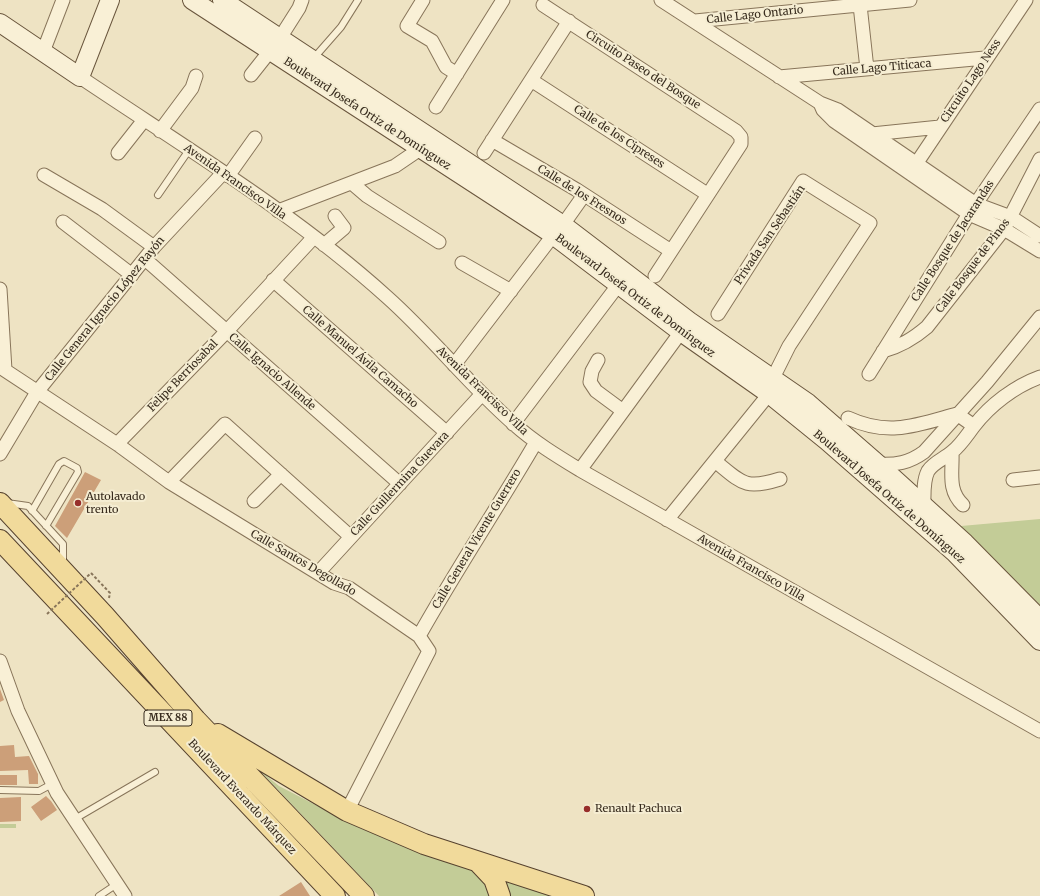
<!DOCTYPE html>
<meta charset="utf-8">
<style>
body{margin:0}
canvas{display:block;background:#eee3c3}
</style>
<canvas width="1040" height="896"></canvas>
<script>
const g = document.querySelector('canvas').getContext('2d');
g.lineJoin = 'round';
function fillPath(path, color) { g.fillStyle = color; g.fill(path, 'evenodd'); }
function strokePath(path, color, width, dash) { g.strokeStyle = color; g.lineWidth = width; g.lineCap = dash ? 'butt' : 'round'; g.setLineDash(dash || []); g.stroke(path); }
function drawText(font, color, halo, rows, align = 'center') {
  g.font = font + ' Merriweather,serif'; g.lineWidth = 4; g.setLineDash([]); g.textBaseline = 'middle'; g.strokeStyle = halo; g.fillStyle = color; for (const [text, x, y, turn = 0] of rows) {
    g.save(); g.translate(x, y); g.rotate((+turn || 0) * Math.PI / 180); g.textAlign = isNaN(turn) ? turn : align; if (halo) g.strokeText(text, 0, 0); g.fillText(text, 0, 0); g.restore();
  }
}
fillPath(new Path2D(`
 M1040,519V605L961,526Z
 M258,769L279,786L362,829L413,849L478,870L494,896H379Z
 M0,824H16V828H0Z
 M497,877L552,896H504Z`), '#c3cc97');
fillPath(new Path2D(`
 M85,472L101,480L67,538L55,526Z
 M0,689L4,700L0,702Z
 M14,745L15,757L29,756L38,774V784H29L28,770L0,771V746Z
 M0,775H17V785H0Z
 M46,796L51,801L57,810L41,821L31,807Z
 M21,797V821L0,822V798Z
 M301,882L310,896H279Z`), '#cc9f79');
const lane = new Path2D(`
 M313,59L341,27L358,0
 M158,195L189,150
 M7,503L28,506L63,544V564
 M32,511L59,464L64,461L77,468L78,472L46,526
 M0,790L39,791L52,784
 M73,820L155,772
 M99,896L117,884`);
const street = new Path2D(`
 M423,0L407,26L432,41L446,67L457,74
 M661,0L820,103L838,110L976,204L1011,217L1040,236
 M543,5L736,131L741,137V144L655,276
 M860,5L867,69
 M695,21L910,0
 M280,38L299,8L302,0
 M43,52L63,0
 M251,75L270,51
 M80,77C184,147 294,213 387,297C432,337 469,385 514,424C534,442 557,456 580,470L1040,731
 M779,77L985,58
 M531,80L707,194
 M820,103L823,110L834,121L969,214L1004,229L1040,251
 M436,107L503,0
 M160,131L192,88L196,76
 M872,134L940,127
 M492,140L577,190L671,251
 M118,153L144,120
 M484,153L569,21
 M912,170L1026,0
 M44,175L102,209L154,247
 M228,176L255,138
 M353,184L367,196L439,242
 M278,211L395,166L420,149
 M63,222L132,275
 M324,245L344,228L335,216
 M145,259L400,484
 M462,263L511,291
 M273,280L447,433
 M0,289L5,370
 M718,314L803,181L870,223L789,346L773,378
 M883,351C901,346 913,339 927,327L1004,229L1040,159
 M598,360L592,371L590,382L596,391L623,411
 M454,365L548,242L555,236L584,195
 M0,367L117,444L169,482L334,583L349,588L419,636L429,651L347,811
 M869,374L969,214L1040,109
 M848,418C889,437 917,425 957,414L974,426
 M513,424L619,284
 M117,444L226,332L314,237
 M952,452C953,472 947,490 963,505
 M0,454L37,392L154,247L223,173
 M715,461C742,483 745,490 780,479
 M878,464C896,465 909,463 924,452L987,382L1040,317
 M580,470L686,325
 M1013,480L1040,477
 M169,482L225,424L351,537
 M254,501L281,474
 M924,505C924,494 923,481 928,471C934,462 944,459 952,452C961,445 967,435 974,426C990,405 1015,386 1040,377
 M667,520L769,394
 M318,573L482,394
 M419,636C456,570 498,507 536,442
 M0,661L18,711L57,793L125,896`);
const secondary = new Path2D(`
 M192,0L549,232L681,332L769,394L827,441L955,553L1040,641
 M222,0L563,225L689,321L808,403L878,464L965,543L1040,619
 M0,23L80,77L110,0`);
const primary = new Path2D(`
 M0,503L105,616L196,720L364,896
 M0,540L335,896
 M218,734L347,811L424,844L584,896
 M478,862L494,879L500,896`);
strokePath(lane, '#88755a', 8);
strokePath(street, '#88755a', 15);
strokePath(secondary, '#6a563d', 20);
strokePath(primary, '#56422e', 22);
strokePath(new Path2D(`
 M91,573L110,593L109,598`), '#88755a', 2, [3, 2]);
strokePath(lane, '#f9f0d6', 6);
strokePath(street, '#f9f0d6', 13);
strokePath(secondary, '#f9f0d6', 18);
strokePath(primary, '#f1da9b', 20);
strokePath(new Path2D(`
 M47,614L91,573`), '#88755a', 2, [3, 2]);
for (const [x, y, r, color] of [
 [78,503,4,"#972e2a"],
 [587,809,4,"#972e2a"]
]) { const dot = new Path2D(); dot.arc(x, y, r, 0, 2 * Math.PI); g.fillStyle = color; g.fill(dot); strokePath(dot, '#f5edd2', 1.5); }
for (const [x, y, w] of [
 [168,718,48]
]) { const box = new Path2D(); box.roundRect(x - w / 2, y - 8, w, 16, 3); g.fillStyle = '#f5edd2'; g.fill(box); strokePath(box, '#382c1e', 1); }
drawText('bold 10px', '#382c1e', null, [
 ["MEX 88",168,718]
]);
drawText('11px', '#382c1e', '#f5edd2', [
 ["Calle Lago Ontario",755,15,-6],
 ["Calle Lago Titicaca",882,68,-5],
 ["Circuito Paseo del Bosque",643,70,33],
 ["Circuito Lago Ness",971,81,-56],
 ["Boulevard Josefa Ortiz de Domínguez",367,114,33],
 ["Calle de los Cipreses",619,137,33],
 ["Avenida Francisco Villa",235,182,35],
 ["Calle de los Fresnos",582,195,32],
 ["Privada San Sebastián",770,235,-56],
 ["Calle Bosque de Jacarandas",953,241,-57],
 ["Calle Bosque de Pinos",973,266,-53],
 ["Boulevard Josefa Ortiz de Domínguez",635,296,37],
 ["Calle General Ignacio López Rayón",105,309,-51],
 ["Calle Manuel Ávila Camacho",360,357,41],
 ["Calle Ignacio Allende",272,372,41],
 ["Felipe Berriosabal",183,376,-46],
 ["Avenida Francisco Villa",482,391,44],
 ["Calle Guillermina Guevara",400,484,-47],
 ["Boulevard Josefa Ortiz de Domínguez",889,497,41],
 ["Calle General Vicente Guerrero",477,539,-59],
 ["Calle Santos Degollado",303,563,30],
 ["Avenida Francisco Villa",751,568,30],
 ["Boulevard Everardo Márquez",242,797,47]
]);
drawText('11px', '#382c1e', '#f5edd2', [
 ["Autolavado",86,497],
 ["trento",86,510],
 ["Renault Pachuca",595,809]
], 'left');
</script>
